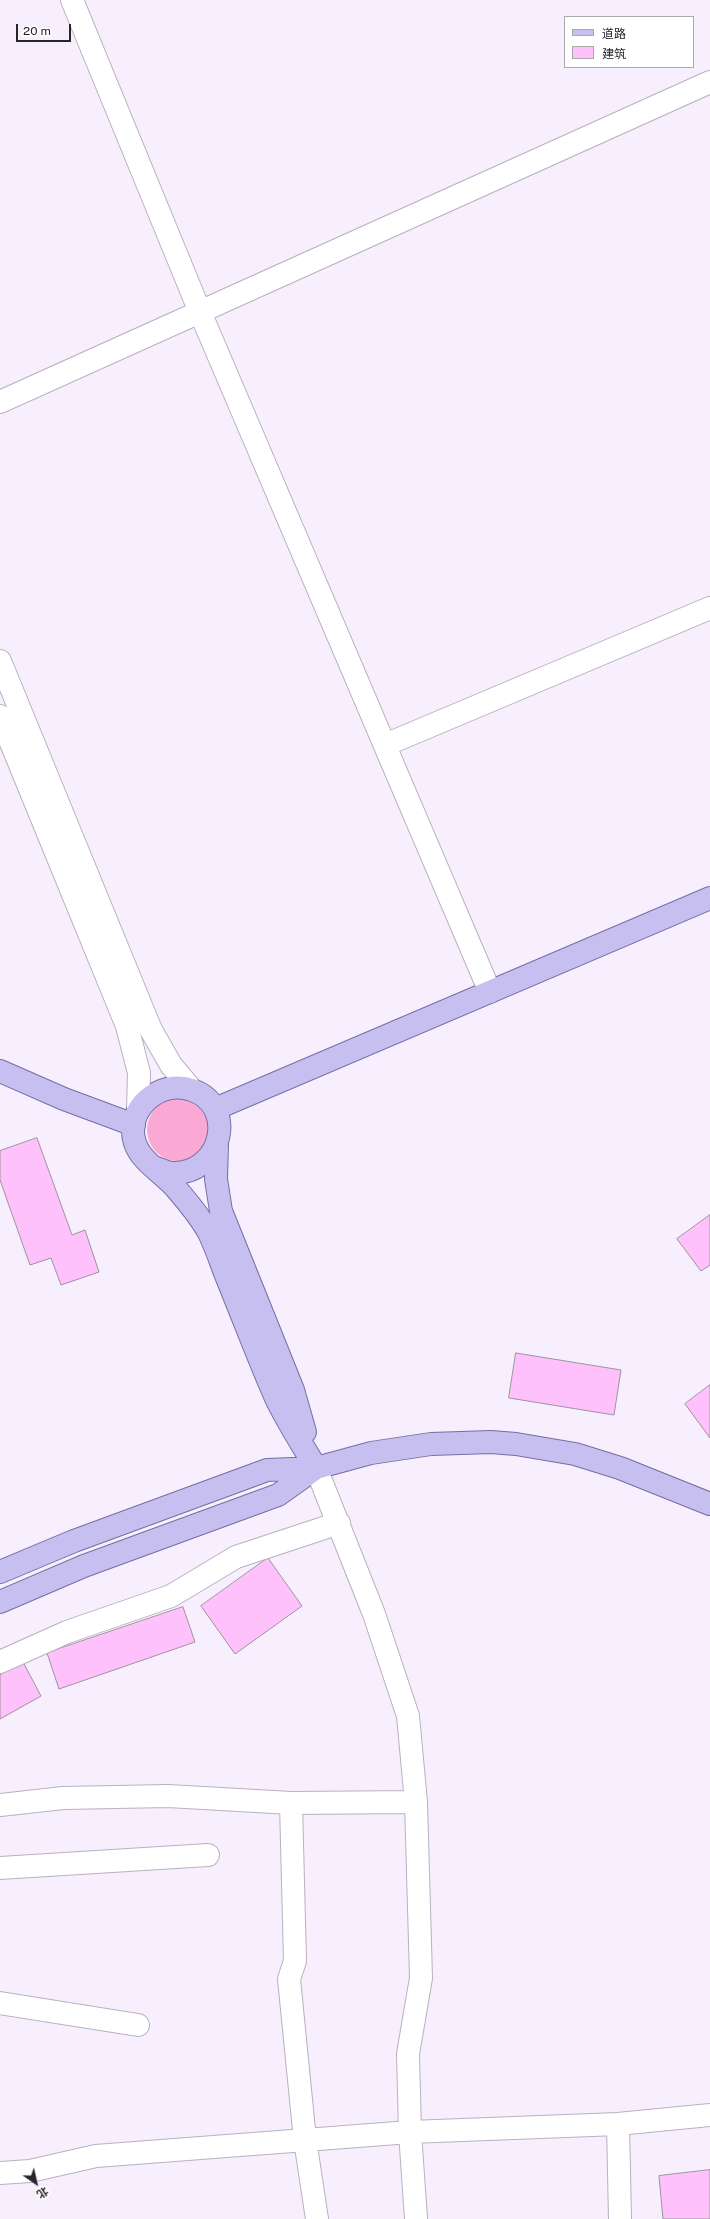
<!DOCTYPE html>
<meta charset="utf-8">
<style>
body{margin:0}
#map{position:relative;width:710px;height:2219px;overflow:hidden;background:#f7eefe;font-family:"Public Sans","Noto Sans SC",sans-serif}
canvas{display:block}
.legend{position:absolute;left:564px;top:16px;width:130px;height:52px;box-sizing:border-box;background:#fff;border:1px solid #a9a8aa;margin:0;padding:5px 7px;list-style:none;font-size:12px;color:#28252b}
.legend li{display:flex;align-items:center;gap:8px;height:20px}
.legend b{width:20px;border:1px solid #a9a8aa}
.north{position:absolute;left:16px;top:2163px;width:40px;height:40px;-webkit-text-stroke:3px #fff;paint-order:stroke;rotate:146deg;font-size:11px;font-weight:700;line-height:16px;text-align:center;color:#28252b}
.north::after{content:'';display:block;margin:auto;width:14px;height:18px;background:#28252b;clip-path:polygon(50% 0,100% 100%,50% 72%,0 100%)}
.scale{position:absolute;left:16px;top:24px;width:55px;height:18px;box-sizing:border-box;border:2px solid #28252b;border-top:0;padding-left:5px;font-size:12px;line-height:14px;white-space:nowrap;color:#28252b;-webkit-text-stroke:3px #fff;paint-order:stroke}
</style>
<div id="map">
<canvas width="710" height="2219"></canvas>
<ul class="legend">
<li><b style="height:5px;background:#c7bfef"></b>道路</li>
<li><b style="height:11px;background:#fec1fb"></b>建筑</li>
</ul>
<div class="north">北</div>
<div class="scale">20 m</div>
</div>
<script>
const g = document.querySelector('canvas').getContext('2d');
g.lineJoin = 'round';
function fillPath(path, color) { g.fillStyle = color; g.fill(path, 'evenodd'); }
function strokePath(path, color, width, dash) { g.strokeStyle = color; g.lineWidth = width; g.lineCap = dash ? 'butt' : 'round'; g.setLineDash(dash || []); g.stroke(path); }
fillPath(new Path2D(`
 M147 1130a31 31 0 1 1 62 0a31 31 0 1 1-62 0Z`), '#faa8d4');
const building = new Path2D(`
 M37,1138L72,1235L85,1230L99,1272L61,1285L51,1258L30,1265L0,1180V1151Z
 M710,1215V1265L701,1271L677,1239Z
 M516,1353L621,1370L614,1415L509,1398Z
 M710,1385V1438L685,1404Z
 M268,1558L302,1606L235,1654L201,1606Z
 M183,1607L195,1642L59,1689L47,1653Z
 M23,1662L41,1696L0,1719V1675Z
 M710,2170V2219H663L659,2176Z`);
fillPath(building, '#fec1fb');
strokePath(building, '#9f929e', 1);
const minor = new Path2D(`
 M72,0L200,312L490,992
 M0,402L710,82
 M0,661L151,1030L171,1065L192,1090
 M0,716L127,1026L139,1073L138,1110
 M385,745L710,608
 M316,1468L374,1614L408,1716L416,1802L421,1978L408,2054L410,2132L416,2219
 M0,1662L67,1632L171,1596L236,1557L339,1523
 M291,1803L295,1961L289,1979L305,2140L317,2219
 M0,1805L63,1798L168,1796L291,1803L416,1802
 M0,1868L208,1855
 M0,2003L138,2025
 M618,2124L620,2219
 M0,2173L30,2171L96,2156L410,2132L618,2124L710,2115`);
const major = new Path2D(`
 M0,1071L64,1099L134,1125
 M215,1109L710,898
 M217,1146L216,1179L221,1211L293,1390L305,1432
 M156,1168C161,1170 168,1173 173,1173C222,1174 238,1106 192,1090C160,1078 124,1110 135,1143C141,1161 161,1172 174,1186C186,1200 200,1216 209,1233C216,1247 221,1263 227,1278C243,1317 258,1357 275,1396C286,1420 302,1444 316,1468
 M0,1572L74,1541L267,1470L316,1468L371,1453L431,1444L491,1442L516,1444L575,1454L620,1468L710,1504
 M0,1602L84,1566L278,1495L316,1468`);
strokePath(minor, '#b9b1c0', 24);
strokePath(major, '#776da4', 24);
strokePath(minor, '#fff', 22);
strokePath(major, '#c7bfef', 22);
</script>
